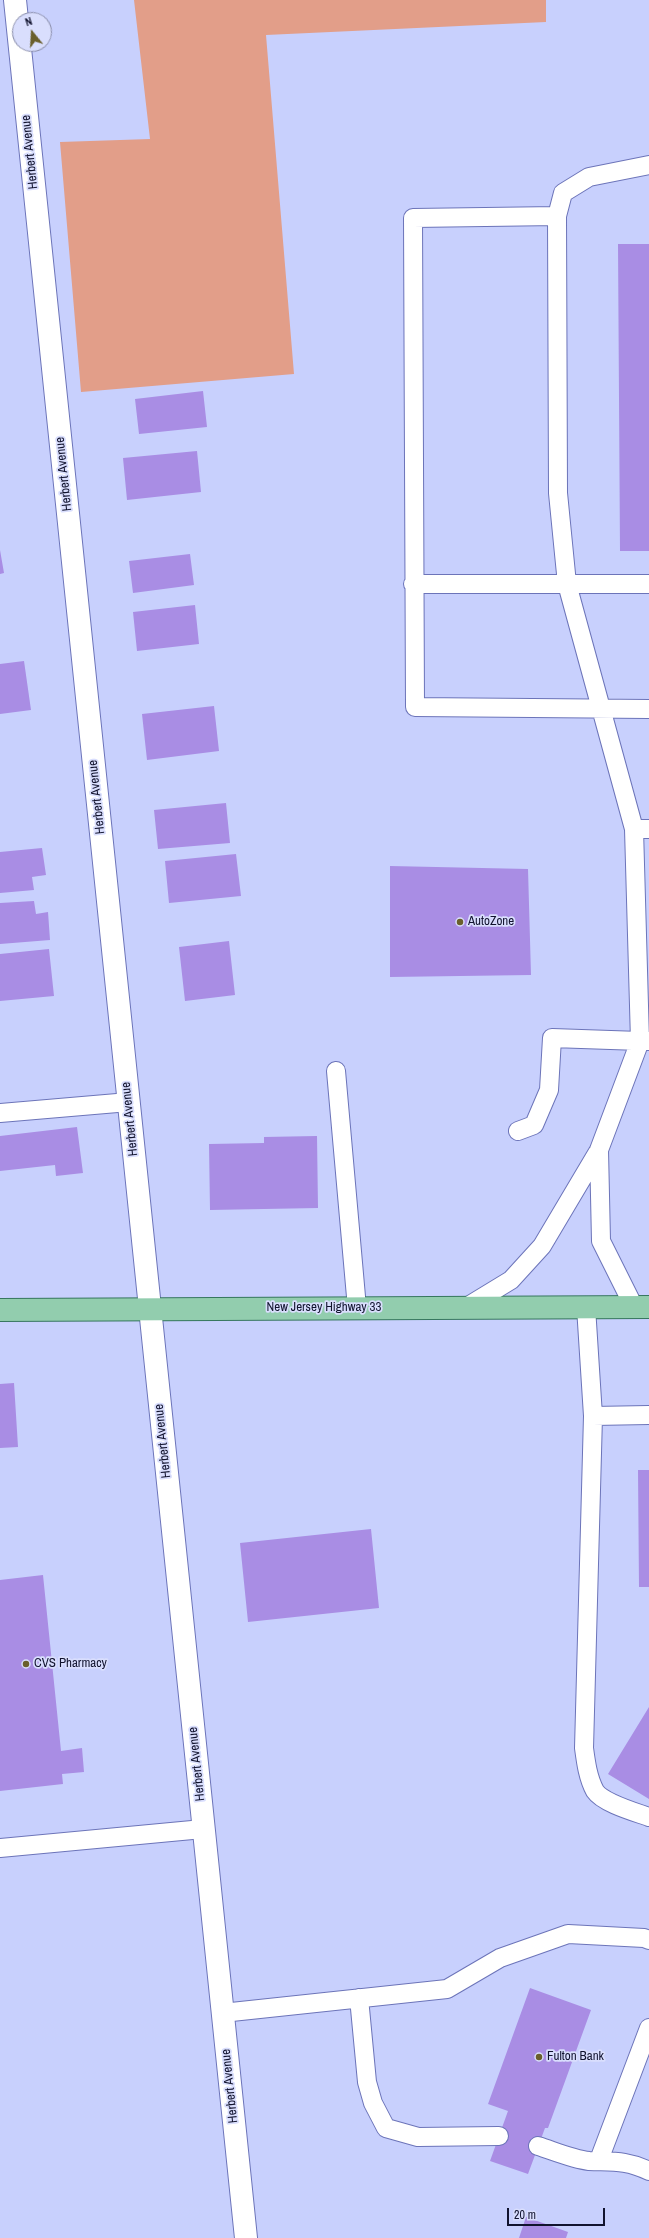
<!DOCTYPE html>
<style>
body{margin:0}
#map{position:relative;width:649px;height:2238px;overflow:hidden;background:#c8d0fd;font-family:"Archivo Narrow",sans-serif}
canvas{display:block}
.north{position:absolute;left:12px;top:12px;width:40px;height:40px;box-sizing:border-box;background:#d9defd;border:1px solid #898daa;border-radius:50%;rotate:342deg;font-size:11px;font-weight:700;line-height:16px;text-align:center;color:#11132e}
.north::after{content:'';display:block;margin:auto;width:14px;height:18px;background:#6a5f2c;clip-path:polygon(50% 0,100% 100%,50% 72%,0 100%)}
.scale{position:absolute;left:507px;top:2208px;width:98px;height:18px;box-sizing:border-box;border:2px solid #11132e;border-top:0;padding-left:5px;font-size:12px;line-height:14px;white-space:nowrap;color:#11132e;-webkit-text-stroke:3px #d9defd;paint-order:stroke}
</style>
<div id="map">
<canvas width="649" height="2238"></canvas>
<div class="north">N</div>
<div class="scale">20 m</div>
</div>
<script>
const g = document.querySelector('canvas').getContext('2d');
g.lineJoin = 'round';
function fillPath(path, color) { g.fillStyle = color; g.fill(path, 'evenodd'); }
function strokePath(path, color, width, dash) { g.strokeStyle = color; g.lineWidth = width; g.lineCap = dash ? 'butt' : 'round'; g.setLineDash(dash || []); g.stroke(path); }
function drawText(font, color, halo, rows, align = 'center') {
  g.font = font + ' "Archivo Narrow",sans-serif'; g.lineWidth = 3.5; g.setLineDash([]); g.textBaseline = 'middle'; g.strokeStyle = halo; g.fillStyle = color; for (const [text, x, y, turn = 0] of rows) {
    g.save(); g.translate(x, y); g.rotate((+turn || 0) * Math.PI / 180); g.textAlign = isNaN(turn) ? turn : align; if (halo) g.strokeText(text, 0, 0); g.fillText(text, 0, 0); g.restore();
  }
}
fillPath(new Path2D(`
 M134,0H546V22L266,35L294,374L81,392L60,142L150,139Z`), '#e29e89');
fillPath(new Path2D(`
 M618,244H649V551H620Z
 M203,391L207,427L139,434L135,399Z
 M197,451L201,492L127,500L123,458Z
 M0,550L4,573L0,574Z
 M190,554L194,585L133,593L129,561Z
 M195,605L199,644L137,651L133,612Z
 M24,661L31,710L0,714V664Z
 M214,706L219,751L147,760L142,714Z
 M226,803L230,843L158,849L154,810Z
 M42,848L46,875L32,877L34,890L0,893V852Z
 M236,854L241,896L169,903L165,861Z
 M390,866L528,869L531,975L390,977Z
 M34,901L36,914L48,912L50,940L0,944V903Z
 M229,941L235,995L185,1001L179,947Z
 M49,949L54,996L0,1001V954Z
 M77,1127L83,1173L56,1176L55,1165L0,1171V1136Z
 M317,1136L318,1208L210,1210L209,1144L264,1143V1137Z
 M14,1383L18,1447L0,1448V1384Z
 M638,1470H649V1587H639Z
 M371,1529L379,1608L248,1622L240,1543Z
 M43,1575L61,1751L82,1748L84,1772L62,1774L63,1784L0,1791V1580Z
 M649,1707V1799L608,1774Z
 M530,1988L591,2010L548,2128H545L528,2174L490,2161L508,2111L488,2104Z
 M526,2217L568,2232L566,2238H519Z`), '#a98de4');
const lane = new Path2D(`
 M557,216L413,218L415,707L649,709
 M413,584H649
 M634,829L567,584L558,493L557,216L563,193L589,177L649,165
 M336,1071L357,1308
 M0,1113L129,1102
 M518,1131L534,1125L549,1090L552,1038L640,1041L634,829H649
 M599,1150L601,1241L634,1307
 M586,1307L593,1416L649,1415
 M465,1308L511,1280L542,1246L599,1150L640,1041H649
 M593,1416L584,1748C586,1763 588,1778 595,1791C603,1803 635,1812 649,1817
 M0,1848L203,1829
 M359,1998L367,2082L373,2103L386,2128L418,2137L499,2136
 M222,2013L447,1989L500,1958L568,1934L644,1938L649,1940
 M538,2146C554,2151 572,2159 589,2161C613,2162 626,2160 649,2171
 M599,2160L649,2028`);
const street = new Path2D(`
 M15,0L246,2238`);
const primary = new Path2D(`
 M0,1310L649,1307`);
strokePath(lane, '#6c74b9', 20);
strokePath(street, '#6c74b9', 24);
strokePath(primary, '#36765e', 24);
strokePath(lane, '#fff', 18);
strokePath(street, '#fff', 22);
strokePath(primary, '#92cdae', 22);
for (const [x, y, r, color] of [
 [460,922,4,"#6a5f2c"],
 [26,1664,4,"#6a5f2c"],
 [539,2057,4,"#6a5f2c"]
]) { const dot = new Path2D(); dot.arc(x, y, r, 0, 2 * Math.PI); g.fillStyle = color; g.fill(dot); strokePath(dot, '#d9defd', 1.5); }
drawText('13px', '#11132e', '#d9defd', [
 ["Herbert Avenue",30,152,-96],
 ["Herbert Avenue",64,474,-96],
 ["Herbert Avenue",97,797,-96],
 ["Herbert Avenue",130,1119,-96],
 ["New Jersey Highway 33",324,1308],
 ["Herbert Avenue",163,1441,-96],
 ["Herbert Avenue",197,1764,-96],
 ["Herbert Avenue",230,2086,-96]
]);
drawText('13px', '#11132e', '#d9defd', [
 ["AutoZone",468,922],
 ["CVS Pharmacy",34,1664],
 ["Fulton Bank",547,2057]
], 'left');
</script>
